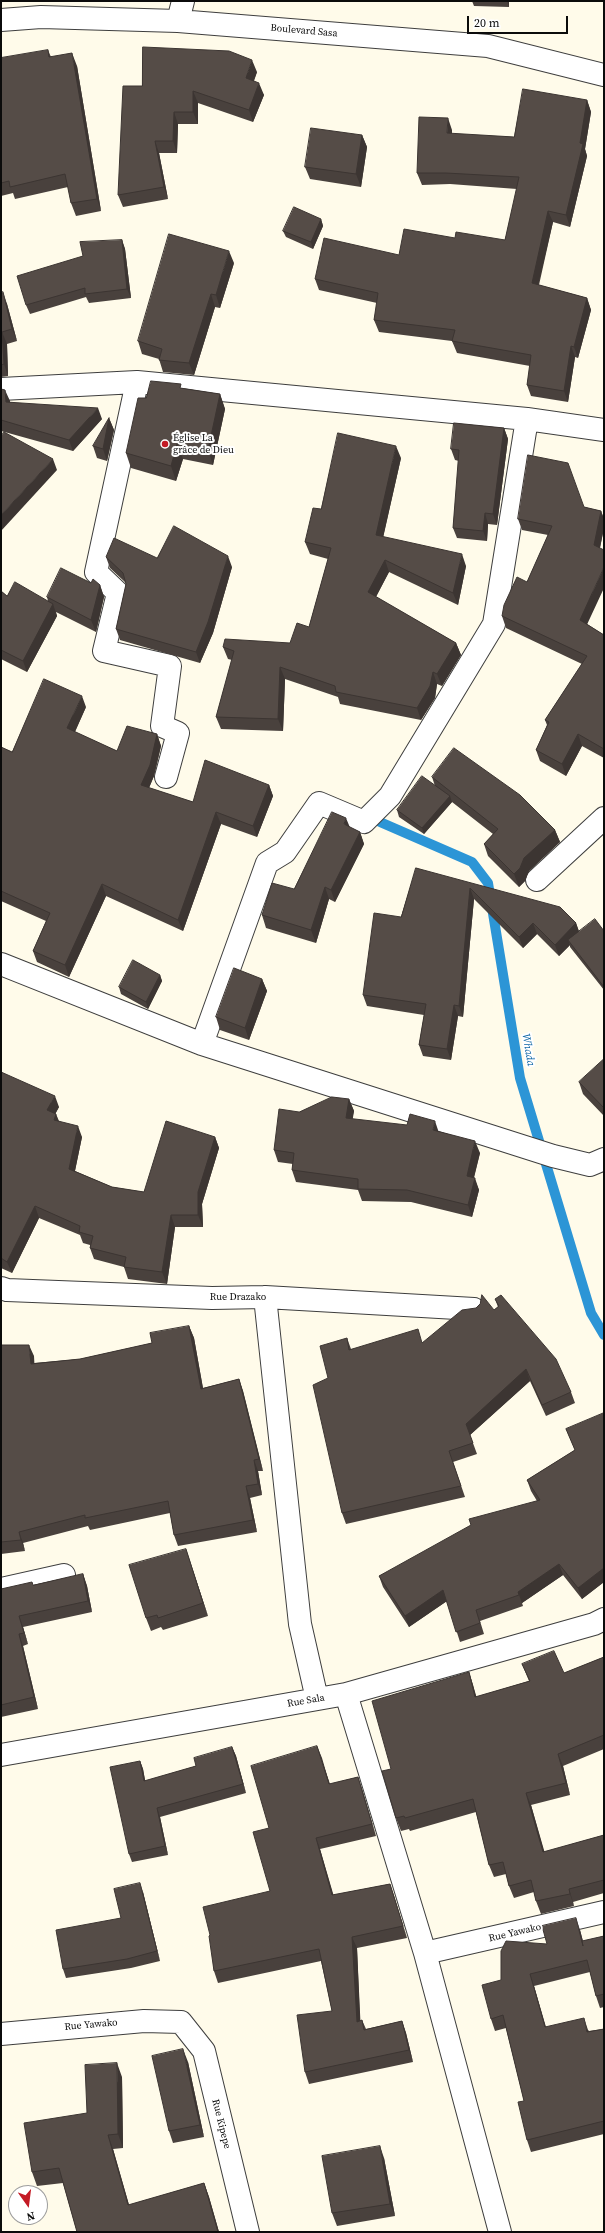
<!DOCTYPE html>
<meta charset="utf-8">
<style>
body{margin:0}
#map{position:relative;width:605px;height:2233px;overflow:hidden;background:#fffbea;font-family:"Source Serif 4",serif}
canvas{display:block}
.frame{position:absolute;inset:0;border:2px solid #0b0b0b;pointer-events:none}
.north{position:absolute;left:8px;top:2185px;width:40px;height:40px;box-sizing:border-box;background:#fff;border:1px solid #9d9d9d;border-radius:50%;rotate:166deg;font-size:11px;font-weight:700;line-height:16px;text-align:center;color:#0b0b0b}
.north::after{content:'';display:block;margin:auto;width:14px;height:18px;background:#c41b25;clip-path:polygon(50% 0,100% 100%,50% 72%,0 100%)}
.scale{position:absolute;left:467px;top:16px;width:101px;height:18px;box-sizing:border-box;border:2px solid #0b0b0b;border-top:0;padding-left:5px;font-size:12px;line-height:14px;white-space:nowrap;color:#0b0b0b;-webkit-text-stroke:3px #fff;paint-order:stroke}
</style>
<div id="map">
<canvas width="605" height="2233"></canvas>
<div class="frame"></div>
<div class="north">N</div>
<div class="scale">20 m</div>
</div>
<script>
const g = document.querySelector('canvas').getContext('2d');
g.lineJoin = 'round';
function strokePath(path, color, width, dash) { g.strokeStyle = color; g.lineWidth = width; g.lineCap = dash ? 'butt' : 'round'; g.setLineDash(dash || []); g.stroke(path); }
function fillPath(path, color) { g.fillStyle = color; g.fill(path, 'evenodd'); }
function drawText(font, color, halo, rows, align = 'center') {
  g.font = font + ' "Source Serif 4",serif'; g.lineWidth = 4; g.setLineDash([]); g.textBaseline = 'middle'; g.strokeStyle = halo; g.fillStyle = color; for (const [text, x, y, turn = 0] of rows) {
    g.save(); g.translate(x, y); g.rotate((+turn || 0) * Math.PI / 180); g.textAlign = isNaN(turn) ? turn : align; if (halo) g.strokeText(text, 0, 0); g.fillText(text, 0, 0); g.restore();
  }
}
strokePath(new Path2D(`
 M380,822L472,862L488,883L520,1078L591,1313L604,1335`), '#2c95d6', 10);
const minor = new Path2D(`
 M1,20L41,17L178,21L488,46L604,75
 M178,21L183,1
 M137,382L96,572L118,593L104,651L170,666L162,726L178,733L166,777
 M1,389L137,382L527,419L604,430
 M537,880L604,818
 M1,964L202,1044L553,1156L590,1165L604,1159
 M202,1044L267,863L285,852L319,803L364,822L390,796L494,624L527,419
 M1,1288L7,1290L212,1298L265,1297L474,1309
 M265,1297L300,1624L317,1699
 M1,1589L64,1575
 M346,1694L425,1953L500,2232
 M1,1755L346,1694L594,1624L604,1619
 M425,1953L604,1912
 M1,2034L144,2021L181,2022L204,2051L248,2232`);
strokePath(minor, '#3e3e3e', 24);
strokePath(minor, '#fff', 22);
fillPath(new Path2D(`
 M472,1H509V7L474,6Z
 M48,50L51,57L77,66L101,211L76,216L71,203L68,187L15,199L13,193L1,196V58Z
 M257,72L254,81L264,95L253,122L198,103V124H178L177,153H159L168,199L123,207L118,195L142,86Z
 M587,100L591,112L585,149L587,156L570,227L553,222L539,285L587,298L591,310L578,358L575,357L568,402L531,396L527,385L530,366L457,353L452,341L379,332L374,320L377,303L319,290L315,279L399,255L455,238L505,240L517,189L450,184L422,185L417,173L452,130V134L514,137Z
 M362,135L367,147L361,187L310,179L305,167Z
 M321,219L323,226L313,249L286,237L283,231Z
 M122,240L125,249L131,298L89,303L86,297L30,314L26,305L83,256Z
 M234,263L220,308L215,307L194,375L163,372L159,359L142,354L138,341Z
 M1,293L7,304L17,341L7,344L8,376L1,377Z
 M182,388L220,394L225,409L213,465L183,459L176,481L131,468L126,453L146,398Z
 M1,389L10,401V402L102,419L73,451L1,431Z
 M109,418L114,430L107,461L97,458L93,446Z
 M504,428L508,439L497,525L488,524L487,541L457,538L453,528L459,461L455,460L451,449Z
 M401,458L383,537L466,566L458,605L389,572L376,597L456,643L461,655L442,686L437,684L435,698L421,720L340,704L338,697L285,679L283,731L221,729L216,717L232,660L228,659L223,647L290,643L309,627L328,559L310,554L305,542L321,509Z
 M584,507L601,511L604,519V528L600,548L587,624L604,635V758L582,746L566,776L540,761L536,750L547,725L545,720L582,664L506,628L502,616L527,582L548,535L522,530L518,519Z
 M106,557L157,558L232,567L213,633L200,663L120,640L116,629L126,584V583L110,568Z
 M91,583L100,585L104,597L96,632L56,612L57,616L27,672L1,659V591L7,596L48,601L47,597Z
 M86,707L75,732L117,751L157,734L161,746L154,776L149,788L193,802L269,785L273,796L257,837L221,824L183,931L106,896L69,977L37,962L33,951L46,921L1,901V747L12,752Z
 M432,777L555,830L560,842L529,871L525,881L519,887L488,856L484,844L493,834L452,802L424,834L399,817L397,810L435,786Z
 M349,827L360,832L364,844L335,902L329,899L316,943L266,928L262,915L294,889Z
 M416,868L576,923L579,932L604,931V990L570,947V945L559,956L537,934L523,948L474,899L463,1017L458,1016L451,1060L423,1056L419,1045L424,1015L367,1006L363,995L401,917Z
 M160,975L162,981L148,1009L121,994L119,987Z
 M262,979L267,991L249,1040L220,1030L216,1017Z
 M604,1059V1116L583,1094L579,1082Z
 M1,1072L59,1107L55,1114H56L59,1121L82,1137L75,1171L112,1187L144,1192L215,1137L219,1148L202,1204L203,1227H175L167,1284L128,1279L124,1267L94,1259L90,1248V1245L83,1243L80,1235L39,1218L12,1273L1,1268Z
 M349,1099L354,1111L352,1119L439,1132L480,1153L474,1178L479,1190L472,1217L411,1202L362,1201L358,1190L296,1182L292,1170L293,1164L278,1162L274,1150L299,1112Z
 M495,1299L571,1392L575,1403L546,1416L530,1381L470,1435L477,1454L453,1462L465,1497L346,1524L342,1513L328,1378L347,1338L351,1349L422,1343L494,1310L498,1307Z
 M189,1326L194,1338L203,1388L239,1379L243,1391L263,1471H258L262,1495L250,1498L257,1532L178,1546L174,1535L170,1513L90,1530L88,1526L23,1543L25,1551L1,1554V1345L34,1356V1363L80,1359L152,1343Z
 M604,1413V1582L582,1599L563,1575L522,1603L523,1606L480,1621L484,1634L460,1642L447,1601L409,1627L383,1587L379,1576L537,1501L531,1491L527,1480L575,1450L566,1429Z
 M186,1549L208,1616L163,1630L161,1627L151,1631L146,1618Z
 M83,1574L87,1586L92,1612L23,1627L28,1644L23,1646L38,1709L1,1717V1589L33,1585Z
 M604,1657V1749L563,1766L570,1795L531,1805L544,1852L604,1835V1893L573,1902L574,1906L541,1914L536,1901L534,1892L514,1898L509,1886L506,1874L494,1877L489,1865L476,1812L410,1831L409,1829L401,1831L396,1818L391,1769L469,1672L473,1685L476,1697L529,1681L522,1664L564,1673Z
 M317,1746L330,1784L358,1777L362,1789L376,1836L320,1849L333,1895L390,1884L394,1896L407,1938L357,1948L360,2021L362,2020L366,2029L402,2021L406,2033L413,2062L309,2084L305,2072L332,2011L321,1961L218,1983L214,1971L210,1935L270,1891L269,1828Z
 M232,1747L236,1756L246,1793L160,1817L168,1855L132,1862L129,1854L140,1761L143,1769L145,1781L196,1766Z
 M143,1892L160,1961L131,1968L66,1978L63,1969L121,1918Z
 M580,1930L583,1941L604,1936V2007L600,2008L596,1996L590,1972L534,1986L546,2027L588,2030L589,2031L604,2029V2134L531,2152L527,2140L524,2101L506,2028L495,2031L491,2019L501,1980L547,1944Z
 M188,2062L204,2137L173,2143L169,2131Z
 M122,2077L123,2148L113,2149L129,2205L204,2183L209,2197L219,2232H77L63,2183L37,2186L32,2172Z
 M384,2158L395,2216L337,2226L332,2213Z`), '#49413d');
fillPath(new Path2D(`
 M507,1H509V7Z
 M72,53L77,66L101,211L97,199Z
 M252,60L257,72L250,90L246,78Z
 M259,83L264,95L253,122L249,110Z
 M193,91L198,103V124L193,112Z
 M587,100L591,112L585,149L587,156L570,227L566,215L580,143Z
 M174,112L178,124L177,153L173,141Z
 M448,118L452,130V145L447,133Z
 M362,135L367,147L361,187L356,174Z
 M155,141L159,153L168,199L164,187Z
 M548,211L553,222L536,294L532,283Z
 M321,219L323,226L313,249L311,242Z
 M122,240L125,249L131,298L127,289Z
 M229,251L234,263L220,308L216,295Z
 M3,292L7,304L17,341L12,329Z
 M211,294L215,307L194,375L189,363Z
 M587,298L591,310L578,358L574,347Z
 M2,332L7,344L8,376L4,364Z
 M571,346L575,357L568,402L564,391Z
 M5,390L10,401V413L6,402Z
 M220,394L225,409L213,465L208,450Z
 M98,408L102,419L73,451L69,440Z
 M109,418L114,430L107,461L103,449Z
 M504,428L508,439L497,525L493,514Z
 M177,444L183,459L176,481L171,466Z
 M396,446L401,458L381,547L376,535Z
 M53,459L57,470L1,531V515Z
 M601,511L604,519V528L598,557L594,545Z
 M485,513L488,524L487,541L483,531Z
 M462,554L466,566L458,605L453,593Z
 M228,556L232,567L213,633L200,663L196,652Z
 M385,560L389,572L372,604L368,592Z
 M604,567V588L584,631L580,620Z
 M100,585L104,597L96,632L91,620Z
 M53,604L57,616L27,672L23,661Z
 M456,643L461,655L442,686L437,674Z
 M280,667L285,679L283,731L278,719Z
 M433,672L437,684L435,698L421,720L417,708Z
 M82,696L86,707L71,740L67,728Z
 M157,734L161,746L154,776L145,797L141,785Z
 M578,734L582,746L566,776L562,764Z
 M269,785L273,796L257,837L253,826Z
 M450,796L452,802L424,834L422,828Z
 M216,812L221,824L183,931L178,920Z
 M346,818L351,830L344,824Z
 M555,830L560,842L529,871L525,881L519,887L514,874L524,858Z
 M360,832L364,844L335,902L331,890Z
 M102,884L106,896L69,977L65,965Z
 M325,887L329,899L316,943L311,930Z
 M470,888L474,899L463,1017L459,1006Z
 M533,923L537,934L523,948L519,937Z
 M576,923L580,934L568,940L570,945L559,956L555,945Z
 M160,975L162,981L148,1009L146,1002Z
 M262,979L267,991L249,1040L245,1028Z
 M454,1005L458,1016L451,1060L447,1049Z
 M55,1096L59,1107L51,1122L47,1110Z
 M349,1099L354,1111L351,1130L346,1118Z
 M56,1114L60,1126L54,1120Z
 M435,1121L439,1133L433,1130Z
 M78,1126L82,1137L73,1180L69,1169Z
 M215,1137L219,1148L202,1204L203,1227L198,1215V1192Z
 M475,1141L480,1153L471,1188L467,1176Z
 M475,1178L479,1190L472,1217L468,1205Z
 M35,1206L39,1218L12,1273L7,1262Z
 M171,1215L175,1227L167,1284L162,1272Z
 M189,1326L194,1338L205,1400L201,1389Z
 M29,1345L34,1356L35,1375L31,1364Z
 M526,1369L530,1381L470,1435L477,1454L466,1424Z
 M239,1379L243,1391L263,1471L259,1459Z
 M254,1460L258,1471L262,1495L258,1484Z
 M246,1486L250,1498L257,1532L253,1520Z
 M19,1532L23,1543L25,1551L21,1540Z
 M186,1549L190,1561L208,1616L203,1603Z
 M559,1564L563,1575L522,1603L523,1606L518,1592Z
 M604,1568V1582L582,1599L578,1588Z
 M83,1574L87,1586L92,1612L88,1601Z
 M443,1590L447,1601L409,1627L405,1616Z
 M19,1616L23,1627L28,1644L24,1633Z
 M19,1634L23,1646L38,1709L34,1697Z
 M469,1672L473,1685L480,1709L475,1697Z
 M317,1746L322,1758L333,1796L329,1784Z
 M232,1747L236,1756L246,1793L243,1784Z
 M558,1754L563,1766L570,1795L566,1783Z
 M140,1761L143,1769L147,1790L144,1781Z
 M358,1777L362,1789L376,1836L372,1824Z
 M526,1793L531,1805L548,1864L543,1852Z
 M157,1808L160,1817L168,1855L165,1846Z
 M316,1838L320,1849L337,1907L332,1895Z
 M140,1883L143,1892L160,1961L157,1951Z
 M390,1884L394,1896L407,1938L403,1926Z
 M569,1889L573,1902L574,1906L570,1894Z
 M576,1918L580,1930L587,1958L583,1946Z
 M352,1937L357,1948L361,2034L357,2022Z
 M530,1974L534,1986L549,2039L545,2027Z
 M584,2018L588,2030L591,2044L587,2032Z
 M402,2021L406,2033L413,2062L409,2050Z
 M183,2049L188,2062L204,2137L200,2125Z
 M117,2063L122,2077L123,2148L118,2134Z
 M108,2135L113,2149L133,2219L128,2205Z
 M380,2146L384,2158L395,2216L390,2204Z
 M204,2183L209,2197L219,2232H218Z`), '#3c3532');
const building = new Path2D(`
 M143,47L229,51L252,60L246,78L259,83L249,110L193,91V112H174L173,141H155L164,187L118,195L123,86H142Z
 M48,50L49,57L72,53L97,199L71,203L65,174L10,187L9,181L1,183V58Z
 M523,89L587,100L580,143L583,144L566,215L548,211L532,283L587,298L574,347L571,346L564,391L527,385L531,355L452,341L455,330L374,320L378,293L315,279L324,238L399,255L404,229L455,238L456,232L505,240L519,177L446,173H417L419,117L448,118L447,133L514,137Z
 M311,128L362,135L356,174L305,167Z
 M294,207L321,219L311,242L283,231Z
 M169,234L229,251L216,295L211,294L189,363L159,360L162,349L138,341Z
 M122,240L127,289L85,294V288L26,305L17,276L83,256L80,242Z
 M3,292L12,329L2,332L4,364L1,365V293Z
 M151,381L181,384L180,388L220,394L208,450L177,444L171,466L126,453L138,398H146Z
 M1,389L5,390L6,402L98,408L69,440L1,420Z
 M109,418L103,449L93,446Z
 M454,423L504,428L493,514L485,513L483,531L453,528L459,450L451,449Z
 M4,432L53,459L1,515V437Z
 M338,433L396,446L376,535L462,554L453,593L385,560L368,592L456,643L437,674L433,672L430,686L417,708L336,692L335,686L280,667L278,719L216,717L234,651L223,647L225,639L290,643L297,623L309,627L331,548L305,542L313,508L321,509Z
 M528,455L568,463L584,507L601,511L594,545L604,550V567L580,620L604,635V749L578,734L562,764L536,750L549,722L545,720L587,656L502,616L504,605L517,577L527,582L552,526L518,519Z
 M174,526L228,556L208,622L196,652L116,629L126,584L123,573L106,557L114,538L157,558Z
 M61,568L91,583L93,579L100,585L91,620L47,597Z
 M15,582L53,604L23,661L1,650V591L7,596Z
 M44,679L82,696L67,728L117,751L127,726L157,734L150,765L141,785L193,802L205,760L269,785L253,826L216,812L178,920L102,884L65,965L33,951L50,913L1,891V747L12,752Z
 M454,748L520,795L555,830L524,858L520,868L514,874L484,844L498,829L432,777Z
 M422,776L450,796L422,828L397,810Z
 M332,812L346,818L344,824L360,832L331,890L325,887L311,930L262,915L272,883L294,889Z
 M416,868L560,907L576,923L555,945L533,923L519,937L470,888L459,1006L454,1005L447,1049L419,1045L426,1004L363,995L374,913L401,917Z
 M595,919L604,931V987L568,940Z
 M133,960L160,975L146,1002L119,987Z
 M234,968L262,979L245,1028L216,1017Z
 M604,1059V1108L579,1082Z
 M1,1072L55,1096L47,1110L56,1114L54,1120L78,1126L69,1169L112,1187L144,1192L166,1121L215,1137L198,1192V1215H171L162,1272L124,1267L126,1257L90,1248L93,1236L79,1232L80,1226L35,1206L7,1262L1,1258Z
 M332,1097L349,1099L346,1118L407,1125L410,1114L435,1121L433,1130L475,1141L467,1176L475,1178L468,1205L407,1190L358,1189V1179L292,1170L294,1153L274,1150L279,1109L299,1112Z
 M482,1295L494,1310L499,1306L495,1299L501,1295L556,1359L571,1392L542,1405L526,1369L466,1424L473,1443L449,1451L461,1486L342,1513L313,1385L328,1378L320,1346L347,1338L349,1350L418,1329L422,1343L462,1310L476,1308L480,1304Z
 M189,1326L201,1389L239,1379L259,1459L254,1460L258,1484L246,1486L253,1520L174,1535L168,1501L85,1518V1515L19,1532L21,1540L1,1542V1345H29L31,1364L80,1359L152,1343L150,1333Z
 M604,1413V1568L578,1588L559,1564L518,1592L519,1595L476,1610L480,1623L456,1632L443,1590L405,1616L379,1576L471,1525L469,1519L540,1500L527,1480L575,1450L566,1429Z
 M186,1549L203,1603L158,1618L157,1615L146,1618L129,1565Z
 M83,1574L88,1601L19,1616L24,1633L19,1634L34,1697L1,1705V1589L32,1582L33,1585Z
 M554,1651L564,1673L604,1657V1735L558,1754L566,1783L526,1793L543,1852L604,1835V1880L569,1889L570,1894L536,1901L531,1880L509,1886L503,1862L489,1865L473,1799L405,1818L404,1816L396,1818L382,1771L391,1769L372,1701L469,1672L475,1697L530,1681L522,1664Z
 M317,1746L329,1784L358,1777L372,1824L316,1838L332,1895L390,1884L403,1926L352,1937L357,2022L362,2020L364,2030L402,2021L409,2050L305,2072L297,2015L332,2011L319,1949L214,1971L209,1936L210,1935L203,1907L270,1891L253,1832L269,1828L251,1766Z
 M232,1747L243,1784L157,1808L165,1846L129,1854L110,1767L140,1761L144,1781L196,1766L194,1758Z
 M140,1883L157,1951L127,1959L63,1969L56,1930L121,1918L114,1889Z
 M576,1918L583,1946L582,1941L604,1936V1994L596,1996L587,1960L530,1974L545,2027L584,2018L587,2032L604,2029V2121L527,2140L518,2102L524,2101L503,2015L491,2019L482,1985L501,1980V1951L506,1941L547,1944L542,1926Z
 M183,2049L200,2125L169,2131L152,2056Z
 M117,2063L118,2134L108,2135L128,2205L204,2183L218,2232H77L59,2168L32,2172L24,2123L87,2113L85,2065Z
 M380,2146L390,2204L332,2213L322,2156Z`);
fillPath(building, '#554c47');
strokePath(building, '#3c3532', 1);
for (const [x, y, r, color] of [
 [165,444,4,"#c41b25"]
]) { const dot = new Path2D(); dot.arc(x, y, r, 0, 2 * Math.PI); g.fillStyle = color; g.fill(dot); strokePath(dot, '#fff', 1.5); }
drawText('10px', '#0b0b0b', '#fff', [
 ["Boulevard Sasa",304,31,5],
 ["Rue Drazako",238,1297],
 ["Rue Sala",306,1701,-10],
 ["Rue Yawako",515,1933,-13],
 ["Rue Yawako",91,2025,-5],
 ["Rue Kipepe",221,2124,76]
]);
drawText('10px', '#0b0b0b', '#fff', [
 ["Église La",173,438],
 ["grâce de Dieu",173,450]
], 'left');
drawText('italic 11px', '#0d65a5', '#fff', [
 ["Whada",528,1050,80]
]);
</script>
